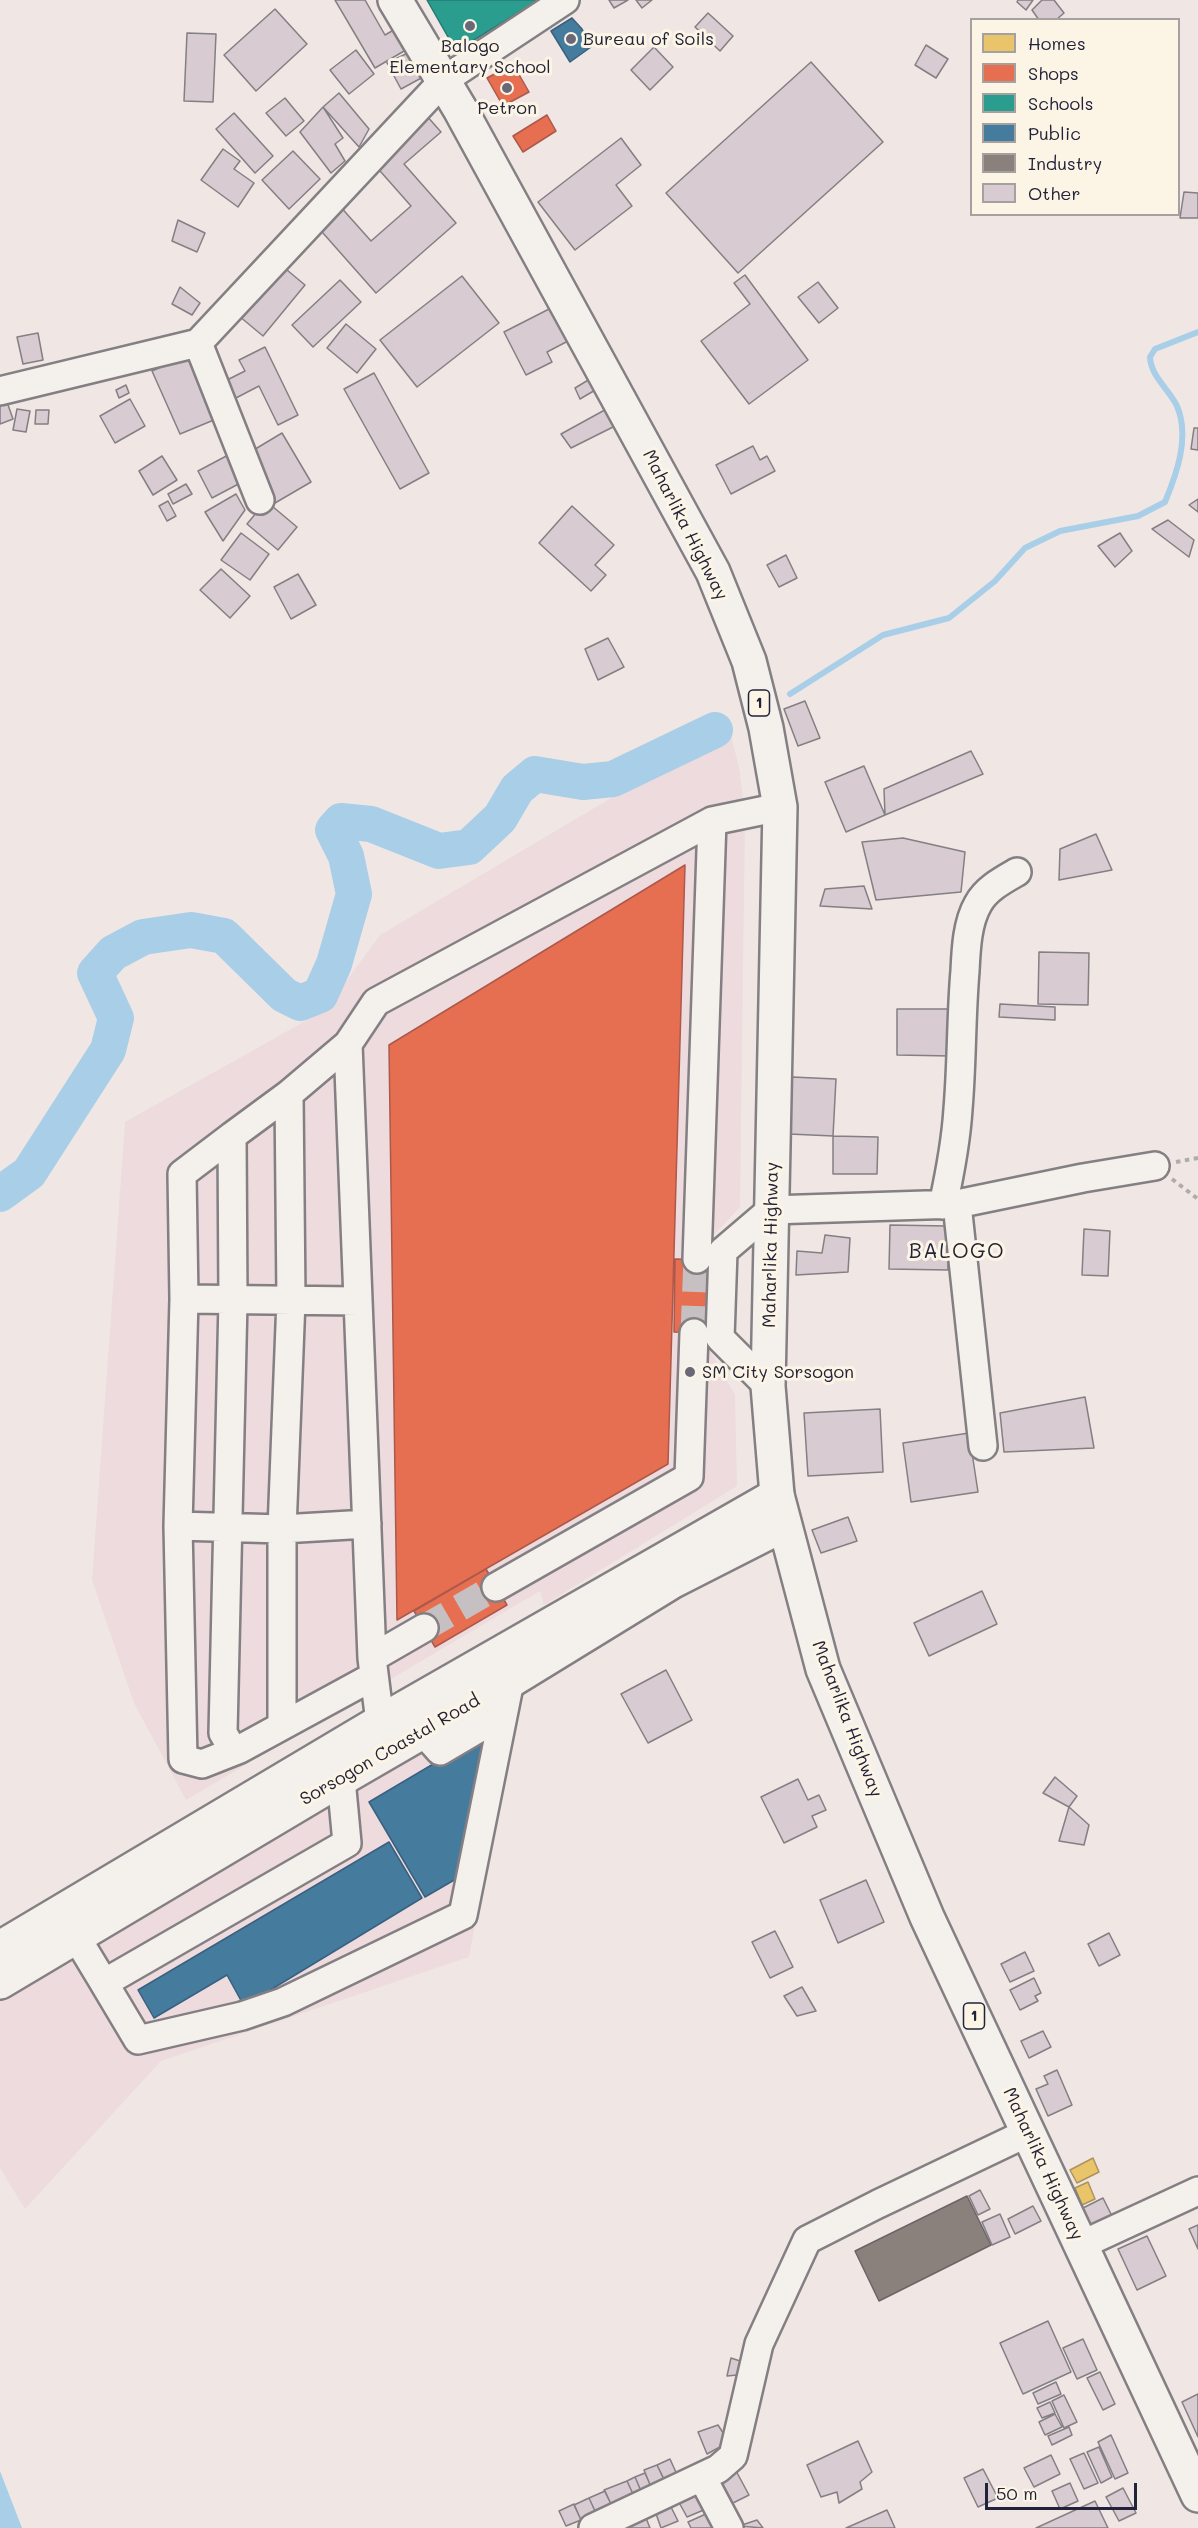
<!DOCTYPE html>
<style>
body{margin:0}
#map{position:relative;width:1198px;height:2528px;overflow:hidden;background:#f0e7e4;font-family:Mali,sans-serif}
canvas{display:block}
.legend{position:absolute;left:970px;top:18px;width:210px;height:198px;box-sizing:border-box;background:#fcf5e5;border:2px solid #a5a1a1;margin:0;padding:8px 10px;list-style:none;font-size:18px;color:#22223b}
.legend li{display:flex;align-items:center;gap:12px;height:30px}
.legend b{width:30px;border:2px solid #a5a1a1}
.scale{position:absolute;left:985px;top:2483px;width:152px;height:27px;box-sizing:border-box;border:3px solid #22223b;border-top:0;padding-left:8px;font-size:18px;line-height:21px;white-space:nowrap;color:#22223b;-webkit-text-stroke:4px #fcf5e5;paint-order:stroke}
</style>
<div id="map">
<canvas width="1198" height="2528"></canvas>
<ul class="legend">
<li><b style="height:16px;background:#e9c46a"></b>Homes</li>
<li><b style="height:16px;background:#e76f51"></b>Shops</li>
<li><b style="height:16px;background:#2a9d8f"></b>Schools</li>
<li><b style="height:16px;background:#457b9d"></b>Public</li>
<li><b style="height:16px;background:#8a817c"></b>Industry</li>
<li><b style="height:16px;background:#d8cbd1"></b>Other</li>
</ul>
<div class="scale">50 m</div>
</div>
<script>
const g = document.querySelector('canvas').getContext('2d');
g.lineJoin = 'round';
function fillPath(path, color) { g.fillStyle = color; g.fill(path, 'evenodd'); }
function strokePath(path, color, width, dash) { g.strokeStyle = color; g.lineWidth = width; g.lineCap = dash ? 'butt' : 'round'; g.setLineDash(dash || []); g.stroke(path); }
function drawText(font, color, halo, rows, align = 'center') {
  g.font = font + ' Mali,sans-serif'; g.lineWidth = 6; g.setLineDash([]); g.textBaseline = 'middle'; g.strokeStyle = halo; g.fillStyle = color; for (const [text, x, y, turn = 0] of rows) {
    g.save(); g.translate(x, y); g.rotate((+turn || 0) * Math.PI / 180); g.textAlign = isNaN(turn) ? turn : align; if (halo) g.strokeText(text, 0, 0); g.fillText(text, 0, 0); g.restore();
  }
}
fillPath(new Path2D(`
 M731,736L739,767L745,814L740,1207L712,1237L708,1347L735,1395L737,1486L544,1605L540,1591L186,1800L134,1703L92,1580L125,1122L325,1010L380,935L628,788Z
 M517,1694L469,1957L161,2061L25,2209L0,2168V2000Z`), '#eddbde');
fillPath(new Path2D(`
 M0,2471L22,2528H0Z`), '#a9cee8');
const homes = new Path2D(`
 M1093,2158L1099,2172L1077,2183L1070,2170Z
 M1088,2182L1095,2199L1082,2205L1075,2188Z`);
fillPath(homes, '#e9c46a');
strokePath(homes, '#ad935c', 1.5);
const shops = new Path2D(`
 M513,64L529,92L503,106L487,78Z
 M547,115L556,131L523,152L513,136Z
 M685,865L668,1464L397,1620L389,1045Z
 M675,1259L716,1260L714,1333L674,1332Z
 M486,1569L507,1605L435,1647L414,1611Z`);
fillPath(shops, '#e76f51');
strokePath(shops, '#ac584a', 1.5);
const schools = new Path2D(`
 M427,0H539L456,51Z`);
fillPath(schools, '#2a9d8f');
strokePath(schools, '#287876', 1.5);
const public = new Path2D(`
 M572,18L582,29L591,47L570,62L551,31Z
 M494,1728L468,1872L425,1897L369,1802Z
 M389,1842L422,1898L244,2006L227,1975L154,2018L138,1990Z`);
fillPath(public, '#457b9d');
strokePath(public, '#3a6080', 1.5);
const industry = new Path2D(`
 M967,2196L991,2245L879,2301L855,2251Z`);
fillPath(industry, '#8a817c');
strokePath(industry, '#6b6468', 1.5);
strokePath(new Path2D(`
 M790,694L883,635L949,618L995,581L1025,548L1060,531L1138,516L1165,502C1177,473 1190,437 1177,406C1169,389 1151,377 1150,357L1155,349L1198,332`), '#a9cee8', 6);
strokePath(new Path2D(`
 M0,1194L29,1173L108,1050L116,1018L95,973L113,953L143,937L191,930L224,936L284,995L300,1003L320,995L334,964L354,894L346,856L333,830L341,821L371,824L439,851L469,847L500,818L517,789L535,774L583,782L613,779L715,730`), '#a9cee8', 36);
const building = new Path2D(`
 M335,0H365L385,35L404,24L416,44L375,68Z
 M609,0H628L614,8Z
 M636,0H652L642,8Z
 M1018,0H1033L1026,10L1017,2Z
 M1042,0H1054L1064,13L1056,20H1039L1032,10Z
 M275,9L307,44L256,91L224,55Z
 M708,13L733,36L720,51L695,27Z
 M187,33L216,34L213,102L184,101Z
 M926,45L948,59L936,78L915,65Z
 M654,47L673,67L650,90L631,70Z
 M356,50L374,74L349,94L330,70Z
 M412,51L425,76L401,89L387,63Z
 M811,62L883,142L738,273L666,193Z
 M339,93L369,129L359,147L323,107Z
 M285,98L304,121L286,136L266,113Z
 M323,107L343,138L335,144L345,161L331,173L300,132Z
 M234,113L273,156L255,173L216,129Z
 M426,115L441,132L404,164L456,223L376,293L315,224L338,204L371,241L411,206L373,163Z
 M621,138L641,165L616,185L632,206L575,250L538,202Z
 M223,149L240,161L234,169L254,183L238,207L201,180Z
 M293,151L320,179L289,209L262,180Z
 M1184,192L1198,193V218H1180Z
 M178,220L205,233L197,252L172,241Z
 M281,265L305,285L263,336L239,316Z
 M745,275L808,360L749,404L701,341L750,304L734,283Z
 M462,276L499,323L417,387L380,340Z
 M340,280L361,302L313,347L292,325Z
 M818,282L838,308L819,323L798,297Z
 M180,287L200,303L192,315L172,304Z
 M553,307L570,340L547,352L552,362L526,375L504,332Z
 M346,324L376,349L357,373L327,348Z
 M38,333L43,360L23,364L17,337Z
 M265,347L298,415L278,425L259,386L234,399L225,381L245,371L239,360Z
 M193,353L221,417L180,434L152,371Z
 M374,373L429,473L400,489L344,389Z
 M590,379L597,389L580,399L575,388Z
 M126,385L129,393L119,398L116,390Z
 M130,399L145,426L115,443L100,416Z
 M7,402L13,419L0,424V404Z
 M612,406L621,423L571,448L561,434Z
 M17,409L30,411L26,432L13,430Z
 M36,410H49L48,424H35Z
 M1194,428H1198V450L1191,449Z
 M282,433L311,482L275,503L247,454Z
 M753,446L760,460L767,456L775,471L731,494L716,465Z
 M232,453L246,480L212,498L198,471Z
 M162,456L177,480L153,495L139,471Z
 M186,484L192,494L173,504L168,494Z
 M236,494L245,510L223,541L205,512Z
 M1198,499V512L1189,505Z
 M168,501L176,516L167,521L159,506Z
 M266,501L297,527L278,550L247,524Z
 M572,506L614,545L595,565L606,575L591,591L539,543Z
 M1168,520L1194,540L1189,557L1152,529Z
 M241,533L269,554L250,580L221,560Z
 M1120,533L1132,551L1115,567L1098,546Z
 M786,555L797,578L779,587L767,565Z
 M221,569L250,596L230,618L200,590Z
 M298,574L316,605L291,619L274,587Z
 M608,638L624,667L598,680L585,649Z
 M805,701L820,738L798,746L784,709Z
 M971,751L983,774L885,815L884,789Z
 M864,766L885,815L846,832L825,782Z
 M1096,834L1112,870L1059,880L1060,849Z
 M903,838L965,852L961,892L876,900L862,842Z
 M864,886L872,909L820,906L825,889Z
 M1039,952L1089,953L1088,1005L1038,1004Z
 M1000,1004L1055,1007V1020L999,1017Z
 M897,1009H950L951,1056L897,1055Z
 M792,1077L836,1079L833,1136L789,1134Z
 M833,1136L878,1137L877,1174H833Z
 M890,1225L948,1226V1270L889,1269Z
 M1084,1229L1110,1231L1108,1276L1082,1275Z
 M825,1235L850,1238L848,1272L796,1275L797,1251L822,1253Z
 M1085,1397L1094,1448L1004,1452L1000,1413Z
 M880,1409L883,1472L808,1476L804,1413Z
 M969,1433L978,1492L911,1502L903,1443Z
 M848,1517L857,1541L821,1553L812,1530Z
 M982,1591L997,1624L929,1656L914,1623Z
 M666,1670L692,1720L648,1743L621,1694Z
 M1055,1777L1077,1796L1069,1807L1043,1793Z
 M798,1779L808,1800L819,1795L826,1810L812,1816L817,1827L784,1843L761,1797Z
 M1069,1807L1089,1825L1084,1845L1059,1841Z
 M866,1880L884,1922L838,1943L820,1900Z
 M775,1931L793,1967L770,1978L752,1942Z
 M1109,1933L1120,1955L1099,1966L1088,1944Z
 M1025,1952L1034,1971L1010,1982L1001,1964Z
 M1034,1978L1041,1993L1035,1996L1038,2001L1020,2010L1010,1990Z
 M802,1987L816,2011L797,2016L784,1996Z
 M1043,2031L1051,2047L1029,2058L1021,2041Z
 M1057,2070L1072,2105L1048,2116L1036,2089L1048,2084L1044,2076Z
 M980,2190L990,2209L978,2215L969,2196Z
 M1103,2198L1114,2220L1086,2234L1075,2212Z
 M1033,2206L1041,2221L1015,2234L1008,2219Z
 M1000,2214L1010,2237L992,2245L982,2222Z
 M1198,2225V2249L1189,2229Z
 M1147,2236L1166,2276L1137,2290L1118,2249Z
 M1048,2321L1071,2372L1023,2394L1000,2343Z
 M1083,2339L1097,2370L1077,2379L1063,2348Z
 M731,2358L746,2363L747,2374L727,2376Z
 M1100,2372L1115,2404L1103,2410L1087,2378Z
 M1056,2382L1061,2394L1038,2404L1033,2393Z
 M1198,2394V2437L1182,2402Z
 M1064,2395L1077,2422L1064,2428L1052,2401Z
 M1050,2402L1055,2413L1042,2418L1037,2408Z
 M1055,2414L1062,2427L1045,2435L1039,2422Z
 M718,2425L729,2442L707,2454L698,2432Z
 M1069,2427L1072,2435L1052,2445L1048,2436Z
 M1111,2435L1128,2473L1115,2479L1098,2442Z
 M858,2441L872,2472L860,2482L862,2489L839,2503L837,2492L821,2497L807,2465Z
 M1099,2447L1112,2477L1101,2483L1087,2452Z
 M1084,2453L1098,2483L1084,2489L1070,2459Z
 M1051,2455L1060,2474L1034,2487L1024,2468Z
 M670,2459L679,2479L666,2484L657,2465Z
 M657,2465L665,2481L651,2487L644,2470Z
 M735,2469L749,2495L725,2507L713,2481Z
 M983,2469L998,2498L978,2507L964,2478Z
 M645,2473L651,2487L641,2491L635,2477Z
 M635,2477L641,2491L633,2494L627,2481Z
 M627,2481L633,2494L611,2504L604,2490Z
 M1070,2483L1078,2501L1060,2509L1052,2491Z
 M694,2488L706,2509L687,2517L676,2497Z
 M1123,2488L1136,2513L1119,2521L1106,2497Z
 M605,2491L611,2504L595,2511L589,2498Z
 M589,2498L596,2513L581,2520L574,2505Z
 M668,2501L678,2521L661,2528L654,2508Z
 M1095,2501L1108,2528H1036Z
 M574,2504L581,2520L566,2526L559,2511Z
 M887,2510L895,2528H846Z
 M644,2513L650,2528H628L625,2523Z
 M708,2513L715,2528H691L688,2522Z
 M757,2520L763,2528L739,2526Z`);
fillPath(building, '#d8cbd1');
strokePath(building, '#837f83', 1.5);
strokePath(new Path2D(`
 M694,1333L697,1259
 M424,1628L496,1587`), '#c7c0c2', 27, [27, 14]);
const minor = new Path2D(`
 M198,343L260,500
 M0,391L198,343L444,80L565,0
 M348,1044L289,1094L232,1136L233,1301L223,1733L230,1745L240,1749L374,1676
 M232,1136L182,1174L184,1299L178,1526L183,1759L202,1764L240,1749
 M957,1204L983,1446
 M943,1205C950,1173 956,1141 958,1109C962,1063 961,1017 965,971C966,950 967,923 978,904C986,889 1003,880 1017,872
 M697,1259L712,821
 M184,1299L358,1301
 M768,1386L720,1338L723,1251L771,1210L957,1204L1083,1178L1155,1166
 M178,1526L282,1529L367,1524
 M496,1587L689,1477L694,1333
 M372,1658L424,1628
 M380,1722L372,1658L348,1044L376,1002L712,821L780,807
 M282,1726V1529L291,1300L289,1094
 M423,1732L440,1751L479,1728L483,1696
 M75,1935L104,1983L347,1843L341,1779
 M104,1983L138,2040L242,2016L283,2002L463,1915L510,1681
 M1081,2245L1198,2191
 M702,2477L729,2528
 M593,2528L718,2469L733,2456L759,2344L807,2240L878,2204L1029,2132`);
const major = new Path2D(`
 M395,0L460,109L713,572L749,661L766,728L780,807L768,1386L777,1495`);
const highway = new Path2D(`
 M0,1948L380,1722L777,1495L823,1669L927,1917L1198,2495
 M0,1982L341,1779L510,1681L673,1581L783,1525`);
strokePath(minor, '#837f83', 32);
strokePath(major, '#837f83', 38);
strokePath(highway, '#837f83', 38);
strokePath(new Path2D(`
 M1176,1162L1198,1158
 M1172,1179L1198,1199`), '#afacac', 4, [4.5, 4.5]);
strokePath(minor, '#f4f0eb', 27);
strokePath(major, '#f4f0eb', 33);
strokePath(highway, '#f4f0eb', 33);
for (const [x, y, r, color] of [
 [470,26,6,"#6a6776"],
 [571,39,6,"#6a6776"],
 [507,88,6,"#6a6776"],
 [690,1372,6,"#6a6776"]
]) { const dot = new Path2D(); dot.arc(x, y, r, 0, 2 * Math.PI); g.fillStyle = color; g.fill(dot); strokePath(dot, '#fcf5e5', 2); }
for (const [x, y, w] of [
 [759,703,21],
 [974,2016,21]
]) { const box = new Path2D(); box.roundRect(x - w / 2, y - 13, w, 26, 4.5); g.fillStyle = '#fcf5e5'; g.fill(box); strokePath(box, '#22223b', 1.5); }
drawText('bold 16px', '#22223b', null, [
 ["1",759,703],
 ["1",974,2016]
]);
drawText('18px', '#22223b', '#fcf5e5', [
 ["Bureau of Soils",583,39],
 ["Balogo",470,46,"center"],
 ["Elementary School",470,67,"center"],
 ["Petron",507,108,"center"],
 ["SM City Sorsogon",702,1372]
], 'left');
drawText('18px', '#22223b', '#fcf5e5', [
 ["Maharlika Highway",685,525,63],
 ["Maharlika Highway",771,1245,-89],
 ["Maharlika Highway",847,1719,69],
 ["Sorsogon Coastal Road",390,1750,-30],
 ["Maharlika Highway",1043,2164,65]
]);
g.letterSpacing = '1.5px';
drawText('21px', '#22223b', '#fcf5e5', [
 ["BALOGO",957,1252]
]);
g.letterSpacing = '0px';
</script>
